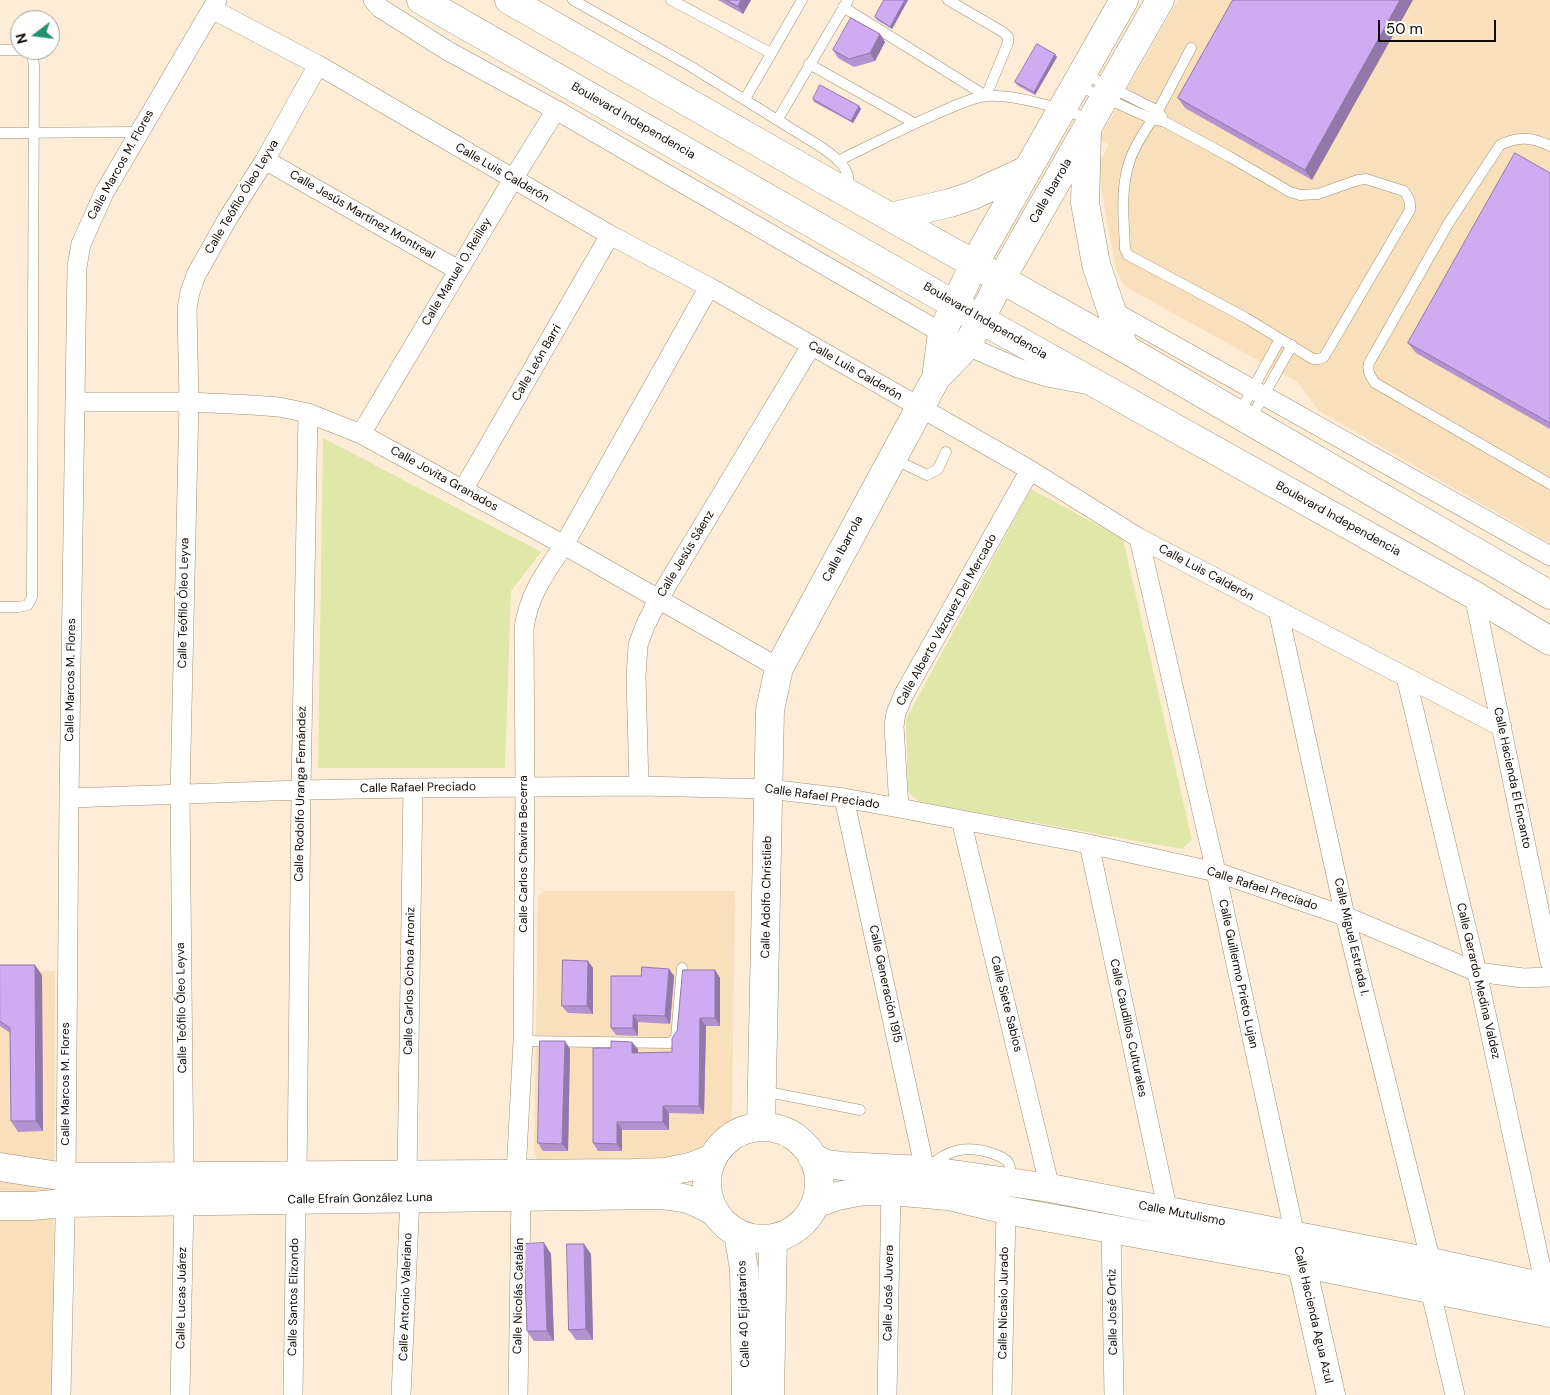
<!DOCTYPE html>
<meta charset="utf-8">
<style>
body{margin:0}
#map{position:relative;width:1550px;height:1395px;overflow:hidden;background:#fdedd7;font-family:"DM Sans",sans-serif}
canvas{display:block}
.north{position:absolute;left:10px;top:10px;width:50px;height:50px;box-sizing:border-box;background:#fff;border:1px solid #a09d9a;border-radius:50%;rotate:255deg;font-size:14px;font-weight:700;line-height:20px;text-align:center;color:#110a03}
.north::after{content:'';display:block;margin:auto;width:18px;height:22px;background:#239070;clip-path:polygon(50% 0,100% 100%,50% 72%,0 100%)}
.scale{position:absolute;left:1378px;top:20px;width:118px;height:22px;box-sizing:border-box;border:2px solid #110a03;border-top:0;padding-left:6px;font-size:15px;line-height:18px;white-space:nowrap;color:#110a03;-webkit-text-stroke:4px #fff;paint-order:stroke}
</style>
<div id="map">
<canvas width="1550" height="1395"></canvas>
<div class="north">N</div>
<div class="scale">50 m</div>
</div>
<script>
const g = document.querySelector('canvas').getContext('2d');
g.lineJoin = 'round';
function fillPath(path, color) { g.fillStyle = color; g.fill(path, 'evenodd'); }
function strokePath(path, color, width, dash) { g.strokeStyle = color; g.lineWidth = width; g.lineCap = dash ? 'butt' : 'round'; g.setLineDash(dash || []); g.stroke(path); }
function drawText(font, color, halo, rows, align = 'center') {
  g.font = font + ' "DM Sans",sans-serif'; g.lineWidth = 5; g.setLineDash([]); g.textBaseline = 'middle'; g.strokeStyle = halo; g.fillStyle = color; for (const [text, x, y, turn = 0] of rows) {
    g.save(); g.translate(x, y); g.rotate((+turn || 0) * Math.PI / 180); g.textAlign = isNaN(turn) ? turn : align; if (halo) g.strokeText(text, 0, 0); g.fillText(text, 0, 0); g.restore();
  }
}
fillPath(new Path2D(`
 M1178,0H1550V543L1319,411L1297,382L1124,286L1116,269L1097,165L1109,145L1099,139Z
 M544,891H735L732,1124L698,1149L664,1158L538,1160L534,1152L538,896Z
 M0,969L55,971L53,1395H0Z`), '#f8e0bd');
fillPath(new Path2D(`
 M323,438L541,552L511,591L505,768H318Z
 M1031,489L1123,539L1192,840L1182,849L919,802L908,792L906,719Z`), '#dfe8a8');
const lane = new Path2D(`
 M573,0L690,66L821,147C837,158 852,168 848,190
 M671,0L771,53
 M843,7L986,96L1008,43V37L1003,32L948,0
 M0,50H27L32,55L34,65L32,597L28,605L19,607H0
 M809,64L914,123
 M1083,73L1158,111L1162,117
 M1076,85L1152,119L1165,122L1230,157L1290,192L1300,195L1318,194L1358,180L1366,179L1404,191C1409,197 1411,202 1410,210L1324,357L1319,359H1313L1246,318L1128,255L1125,249C1124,221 1120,191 1129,163C1133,148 1149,124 1158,111L1191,48
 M745,99L802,0
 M778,119L848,0
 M0,133L138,132
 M1550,146C1532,137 1518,136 1500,145L1448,224L1369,363C1367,371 1370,376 1375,383L1550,484
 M840,160C874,143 908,126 943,111C956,105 972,98 986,96C1017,94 1061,109 1090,119
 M1239,414L1280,339
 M1250,420L1292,345
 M894,459L927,475L938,469L946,452
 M523,1041L670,1043L676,1038L682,968
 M763,1091L860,1110
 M928,1167C948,1150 965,1145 991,1153C997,1155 1004,1157 1008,1162C1011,1167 1011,1176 1012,1182`);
const street = new Path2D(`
 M373,0L380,8L448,51L556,110L954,340L1018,368L1047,377L1084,384
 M212,9L318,65L610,235L709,287L1030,470L1139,538L1502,727
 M265,160L458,270
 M1111,310L1550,556
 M75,402H189L252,405L279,407L308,413L361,434L564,545L779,668
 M361,434L513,179L556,110
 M463,490L610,235
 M1139,538L1216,872L1295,1235
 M1474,595L1550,962
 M1278,610L1345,916L1431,1262
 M1406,677L1477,972L1545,1286
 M639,786L636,677L638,645L645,626L658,600L811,346
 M69,798L301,790L413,788L639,786L769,789L844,798L899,808L1089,844L1216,872L1345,916L1477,972L1523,978L1550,977
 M844,798L925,1170
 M899,808L894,726L896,713L904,694L1030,470
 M961,820L1050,1188
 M1089,844L1168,1212
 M407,1174L413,788
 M516,1174L523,1041L525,787L524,628C529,594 545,573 564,545L709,287
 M297,1175L301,790L308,413
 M184,1176L180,795L189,402L187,309L190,292L196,275L228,218L265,160L318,65
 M1111,1229L1114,1395
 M1430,1289L1455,1395
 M61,1395L66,1177L69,798L77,267L81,244L104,193L217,0
 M180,1395L184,1201
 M293,1395L296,1200
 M401,1395L410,1198
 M518,1395L521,1197
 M887,1395L891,1191
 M1002,1395L1006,1210`);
const secondary = new Path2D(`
 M421,0L969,313L1474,595L1550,641
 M509,0L826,181L1124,348L1550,595
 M1087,133L1085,203L1096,264L1124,348
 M890,217L950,203L971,196L1027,170
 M936,378L942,333L974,264L1124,0
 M761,1126L770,710L779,668L936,378L967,346L1001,279L1160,0
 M707 1183a56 56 0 1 1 112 0a56 56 0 1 1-112 0Z
 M812,1157L826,1164L842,1166L925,1170L1050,1188L1431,1262L1550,1288
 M0,1167L66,1177L633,1173L665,1172L690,1167L713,1158
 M815,1204L837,1196L864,1191H891L948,1196L1006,1210L1300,1263L1550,1313
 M0,1206H32L65,1203L659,1195C686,1197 692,1199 716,1213
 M738,1233L744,1269L746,1395
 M1298,1248L1331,1395
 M770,1395L773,1238`);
strokePath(lane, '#a08f75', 11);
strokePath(street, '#a08f75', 20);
strokePath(secondary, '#a08f75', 29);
strokePath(lane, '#fff', 10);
strokePath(street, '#fff', 19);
strokePath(secondary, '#fff', 28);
fillPath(new Path2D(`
 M718,0H751L743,14Z
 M884,0H908L892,29L877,20L875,17Z
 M1233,0L1312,180L1185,108L1178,98Z
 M880,34L885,42L875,61L854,67L838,58L833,50Z
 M1057,57L1035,95L1017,85L1015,82Z
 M813,99L859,106L861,109L853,123L814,102Z
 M1550,173V429L1416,353L1408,343Z
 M0,965L42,975L43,1131L18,1132L11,1121L10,1033L0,1026Z
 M593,968V1014L568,1013L562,1006Z
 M669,969L674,976L670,1024L638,1022V1036L616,1035L611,1028Z
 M715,970L720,978V1026H706L704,1114L669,1113V1130H622V1151H598L593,1143L638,1049V1053L672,1052L677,1031Z
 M570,1049L568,1151H543L538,1143Z
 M544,1243L551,1254L554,1341H534L527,1331Z
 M591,1254L593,1340H576L569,1330Z`), '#b293d0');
fillPath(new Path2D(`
 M741,0H751L743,14L738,6Z
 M905,0H908L892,29L890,27Z
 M1400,0H1413L1312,180L1305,170Z
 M880,34L885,42L875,61L870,53Z
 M1055,54L1057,57L1035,95L1034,92Z
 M859,106L861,109L853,123L851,121Z
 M588,961L593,968V1014L587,1006Z
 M35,965L42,975L43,1131L36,1121Z
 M669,969L674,976L670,1024L665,1016Z
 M715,970L720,978V1026L715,1018Z
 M633,1015L638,1022V1036L633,1028Z
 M700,1018L706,1026L704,1114L699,1106Z
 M565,1041L570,1049L568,1151L562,1144Z
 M632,1042L638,1049V1060L632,1053Z
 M663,1106L669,1113V1130L663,1122Z
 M617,1122L622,1130V1151L617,1144Z
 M544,1243L551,1254L554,1341L547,1331Z
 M584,1244L591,1254L593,1340L586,1329Z`), '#9178a9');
const building = new Path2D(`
 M726,0H741L738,6Z
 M884,0H905L890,27L875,17Z
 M1233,0H1400L1305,170L1178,98Z
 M851,18L880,34L870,53L849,59L833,50Z
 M1037,44L1055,54L1034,92L1015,82Z
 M820,85L859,106L851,121L813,99Z
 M1515,153L1550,173V423L1408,343Z
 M563,960L588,961L587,1006H562Z
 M0,965H35L36,1121H11L10,1028L0,1021Z
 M642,967L669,969L665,1016L633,1015V1028H611V976H641Z
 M683,970H715V1018H700L699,1106H663V1122H617V1144L593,1143V1048H611V1041L632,1042V1053L672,1052V1038L677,1031Z
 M540,1041H565L562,1144L538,1143Z
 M544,1243L547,1331H527L524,1244Z
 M567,1244H584L586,1329L569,1330Z`);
fillPath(building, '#cfabf2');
strokePath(building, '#9178a9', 1);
drawText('12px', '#110a03', '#fff', [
 ["Boulevard Independencia",633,121,30],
 ["Calle Marcos M. Flores",121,165,-61],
 ["Calle Luis Calderón",502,173,30],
 ["Calle Ibarrola",1051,191,-60],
 ["Calle Teófilo Óleo Leyva",242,197,-59],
 ["Calle Jesús Martínez Montreal",362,215,30],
 ["Calle Manuel O. Reilley",457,272,-59],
 ["Boulevard Independencia",985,321,30],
 ["Calle León Barri",537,363,-60],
 ["Calle Luis Calderón",855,371,30],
 ["Calle Jovita Granados",444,479,29],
 ["Boulevard Independencia",1338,519,29],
 ["Calle Ibarrola",843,549,-62],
 ["Calle Jesús Sáenz",686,554,-59],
 ["Calle Luis Calderón",1206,573,28],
 ["Calle Teófilo Óleo Leyva",184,603,-89],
 ["Calle Alberto Vázquez Del Mercado",947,620,-61],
 ["Calle Marcos M. Flores",71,680,-89],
 ["Calle Hacienda El Encanto",1512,778,78],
 ["Calle Rafael Preciado",418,788,-1],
 ["Calle Rodolfo Uranga Fernández",301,794,-89],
 ["Calle Rafael Preciado",822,797,8],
 ["Calle Carlos Chavira Becerra",524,854,-90],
 ["Calle Rafael Preciado",1262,889,18],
 ["Calle Adolfo Christlieb",767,897,-89],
 ["Calle Miguel Estrada I.",1351,937,77],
 ["Calle Guillermo Prieto Lujan",1238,974,78],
 ["Calle Carlos Ochoa Arroniz",410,981,-89],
 ["Calle Gerardo Medina Valdez",1478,981,77],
 ["Calle Generación 1915",885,984,78],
 ["Calle Siete Sabios",1006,1004,76],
 ["Calle Teófilo Óleo Leyva",182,1008,-91],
 ["Calle Caudillos Culturales",1128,1028,78],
 ["Calle Marcos M. Flores",66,1084,-90],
 ["Calle Efraín González Luna",360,1199,-1],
 ["Calle Mutulismo",1182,1214,11],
 ["Calle José Juvera",889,1293,-89],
 ["Calle Nicolás Catalán",519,1296,-89],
 ["Calle Santos Elizondo",294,1297,-89],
 ["Calle Antonio Valeriano",406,1297,-88],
 ["Calle Lucas Juárez",182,1298,-89],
 ["Calle Nicasio Jurado",1004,1303,-89],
 ["Calle José Ortiz",1113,1312,-91],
 ["Calle 40 Ejidatarios",744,1314,-92],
 ["Calle Hacienda Agua Azul",1313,1315,77]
]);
</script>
